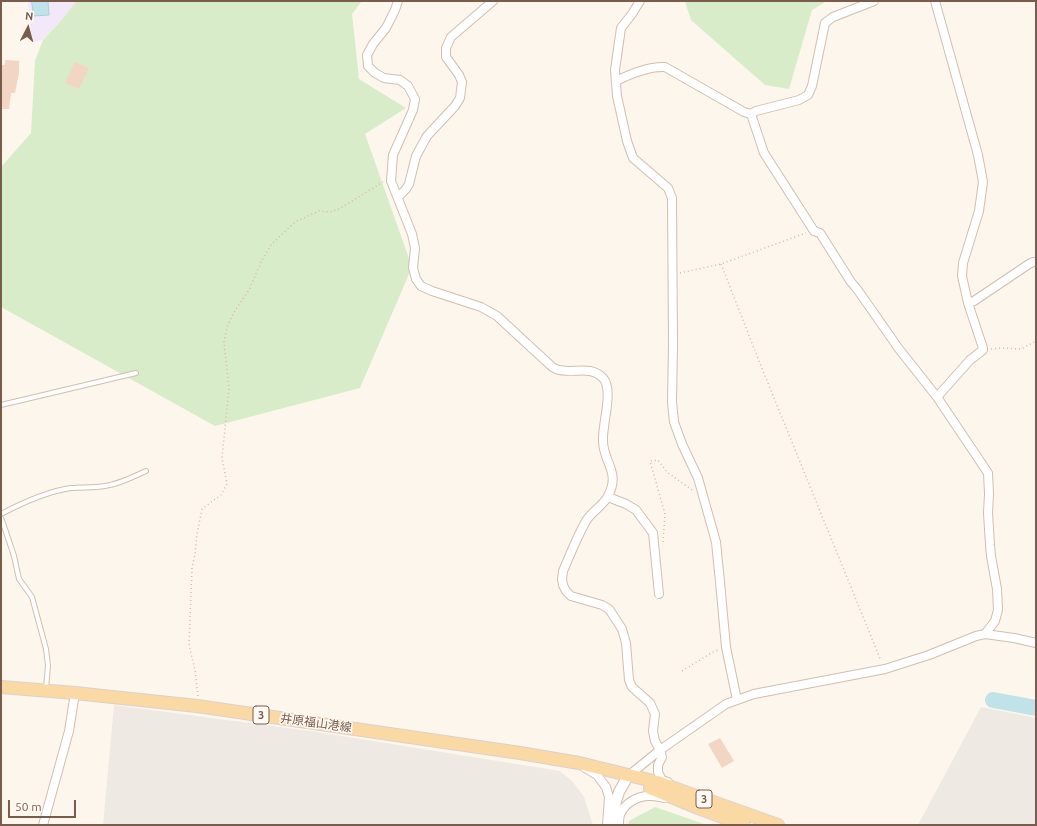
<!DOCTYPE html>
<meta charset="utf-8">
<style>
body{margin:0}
#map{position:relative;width:1037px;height:826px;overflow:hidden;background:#fdf6ec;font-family:Ubuntu,sans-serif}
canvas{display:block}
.frame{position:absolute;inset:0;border:2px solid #7a5c4d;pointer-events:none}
.north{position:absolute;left:8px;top:8px;width:40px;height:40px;-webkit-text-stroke:3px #fffaf3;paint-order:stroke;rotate:6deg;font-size:11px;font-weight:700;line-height:16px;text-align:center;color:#7a5c4d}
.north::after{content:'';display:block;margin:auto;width:14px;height:18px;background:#7a5c4d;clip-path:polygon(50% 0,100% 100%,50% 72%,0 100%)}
.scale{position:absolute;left:8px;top:800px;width:68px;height:18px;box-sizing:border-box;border:2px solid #7a5c4d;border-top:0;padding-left:5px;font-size:12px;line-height:14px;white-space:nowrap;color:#7a5c4d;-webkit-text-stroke:3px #fffaf3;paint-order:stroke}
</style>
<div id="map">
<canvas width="1037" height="826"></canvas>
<div class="frame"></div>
<div class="north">N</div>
<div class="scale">50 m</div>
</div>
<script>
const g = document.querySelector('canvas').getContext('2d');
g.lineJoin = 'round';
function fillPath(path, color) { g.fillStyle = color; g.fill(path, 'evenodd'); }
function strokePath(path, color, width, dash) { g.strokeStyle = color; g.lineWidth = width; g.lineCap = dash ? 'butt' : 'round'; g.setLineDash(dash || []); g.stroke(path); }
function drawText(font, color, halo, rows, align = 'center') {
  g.font = font + ' Ubuntu,"Noto Sans JP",sans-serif'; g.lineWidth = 3; g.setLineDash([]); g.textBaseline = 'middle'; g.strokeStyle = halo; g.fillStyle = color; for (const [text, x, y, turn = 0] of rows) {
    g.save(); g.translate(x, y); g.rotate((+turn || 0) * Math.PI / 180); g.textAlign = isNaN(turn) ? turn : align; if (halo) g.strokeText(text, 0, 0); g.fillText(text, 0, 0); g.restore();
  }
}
fillPath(new Path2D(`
 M114,705L317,732L560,771L573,782L584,797L593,825H103Z
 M981,707L1036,718V825H918Z`), '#efe9e4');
fillPath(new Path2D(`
 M28,1H74L75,3L59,23L43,40L32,42Z`), '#f3e8fa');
fillPath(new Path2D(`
 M74,1H362L352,14L359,79L406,108L365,134L412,267L360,388L215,426L1,307V167L31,133L35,61L43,40L59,23L75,3Z
 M685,1H827L812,10L789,89L765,85L691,20Z
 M655,807L707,825H628L629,821Z`), '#d8ecc9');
const water = new Path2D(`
 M32,1H48L49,15L34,16Z`);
fillPath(water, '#bfe3e8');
strokePath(water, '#a5d3da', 1);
strokePath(new Path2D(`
 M993,700L1036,708`), '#bfe3e8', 16);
fillPath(new Path2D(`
 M5,60L19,61V73L15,93H11L9,109H1V78H2V65H5Z
 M75,62L89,68L79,89L65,83Z
 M720,738L734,761L722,768L708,744Z`), '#f3d5c3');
const service = new Path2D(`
 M1,405L136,373
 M1,514C20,504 49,491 71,488C82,487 94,488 105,486C119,484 133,477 146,471
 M1,518L3,523L14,556L19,579L32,597L46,649L48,666L46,688`);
const minor = new Path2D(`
 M398,1L395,10L386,28L373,44L367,55L368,66L375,73L384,78L400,80L408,86L415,99L413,110L393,155L391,181L412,234L415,248L413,268L416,279L421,286L432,291L481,307L497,316L549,364C551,366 553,368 556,369C572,375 589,364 603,378C614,390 602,424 603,441C603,462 621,472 608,496C603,506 591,512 586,521C577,537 570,555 563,571L562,579L563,585L566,591L571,596L602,605L609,609L622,629L626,643L629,680L632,687L650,703L655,714L653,731L655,741L660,750L662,757L658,765V772L662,780L668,782
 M640,1L632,14L621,28L615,70L617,96L627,141L633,158L668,188L672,198L673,345L672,402L674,422L682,444L698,478L716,542L720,582L726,647L737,700
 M874,1L833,17L825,23L812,86L808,95L799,100L756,111L751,114L764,153L814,231L820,233L851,282L857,289L899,349L937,397
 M616,81C630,74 650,66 665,67L744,112L751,114
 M398,197L406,189L409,184L416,156L427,136L455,106L460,98L462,82L459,75L446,57V48L451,37L493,1
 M968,303L974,301L1029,264L1033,262H1036
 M608,497L626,504L636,510L653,533L659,594
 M985,634L1014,638L1036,643
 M585,768L597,775L606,787L609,797L607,825
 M628,776L660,750L726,704L737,700L754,694L885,669L929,655L976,636L985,634L995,621L998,610L997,589L991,556L990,545L988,513L989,494L988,473L937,397L970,360L983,350V348L968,303L962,276L963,263L979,211L983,182L978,155L935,1
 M43,825L69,731L75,693
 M619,825C619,822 619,818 620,815C624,803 639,795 651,796C655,796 660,797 664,798`);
const tertiary = new Path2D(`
 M613,825L616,801L619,792L628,776`);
const primary = new Path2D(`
 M1,687L75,693L197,706L520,753L579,763L657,782L778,825
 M650,788L698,808L744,825`);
strokePath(service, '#d1beb0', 6);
strokePath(minor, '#d1beb0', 10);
strokePath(tertiary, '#d1beb0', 12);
strokePath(primary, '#dad1cd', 14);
strokePath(new Path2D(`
 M721,264L761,366L881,661
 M680,273L721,264L806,233
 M991,349L1001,348L1021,349L1036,341
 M663,542L665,514L650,461L658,460L667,472L692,490
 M682,671L713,652L718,650
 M198,696L195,670L189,645L192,568L195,554L197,534L202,509L221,495L227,484L222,458L229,388L224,342L227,327L234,312L249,290L262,260L271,245L279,237L295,222L319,211L330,212L339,209L383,182`), '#d9b8a5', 1.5, [1, 3]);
strokePath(service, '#fff', 4);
strokePath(minor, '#fff', 8);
strokePath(tertiary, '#fff', 10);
strokePath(primary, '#fbd9a5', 12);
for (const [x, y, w] of [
 [261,715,16],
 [704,799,16]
]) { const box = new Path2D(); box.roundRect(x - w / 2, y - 9, w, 18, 3); g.fillStyle = '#fffaf3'; g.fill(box); strokePath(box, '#7a5c4d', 1); }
drawText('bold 11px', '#7a5c4d', null, [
 ["3",261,715],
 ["3",704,799]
]);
drawText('12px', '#7a5c4d', '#fffaf3', [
 ["井原福山港線",316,723,8]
]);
</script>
